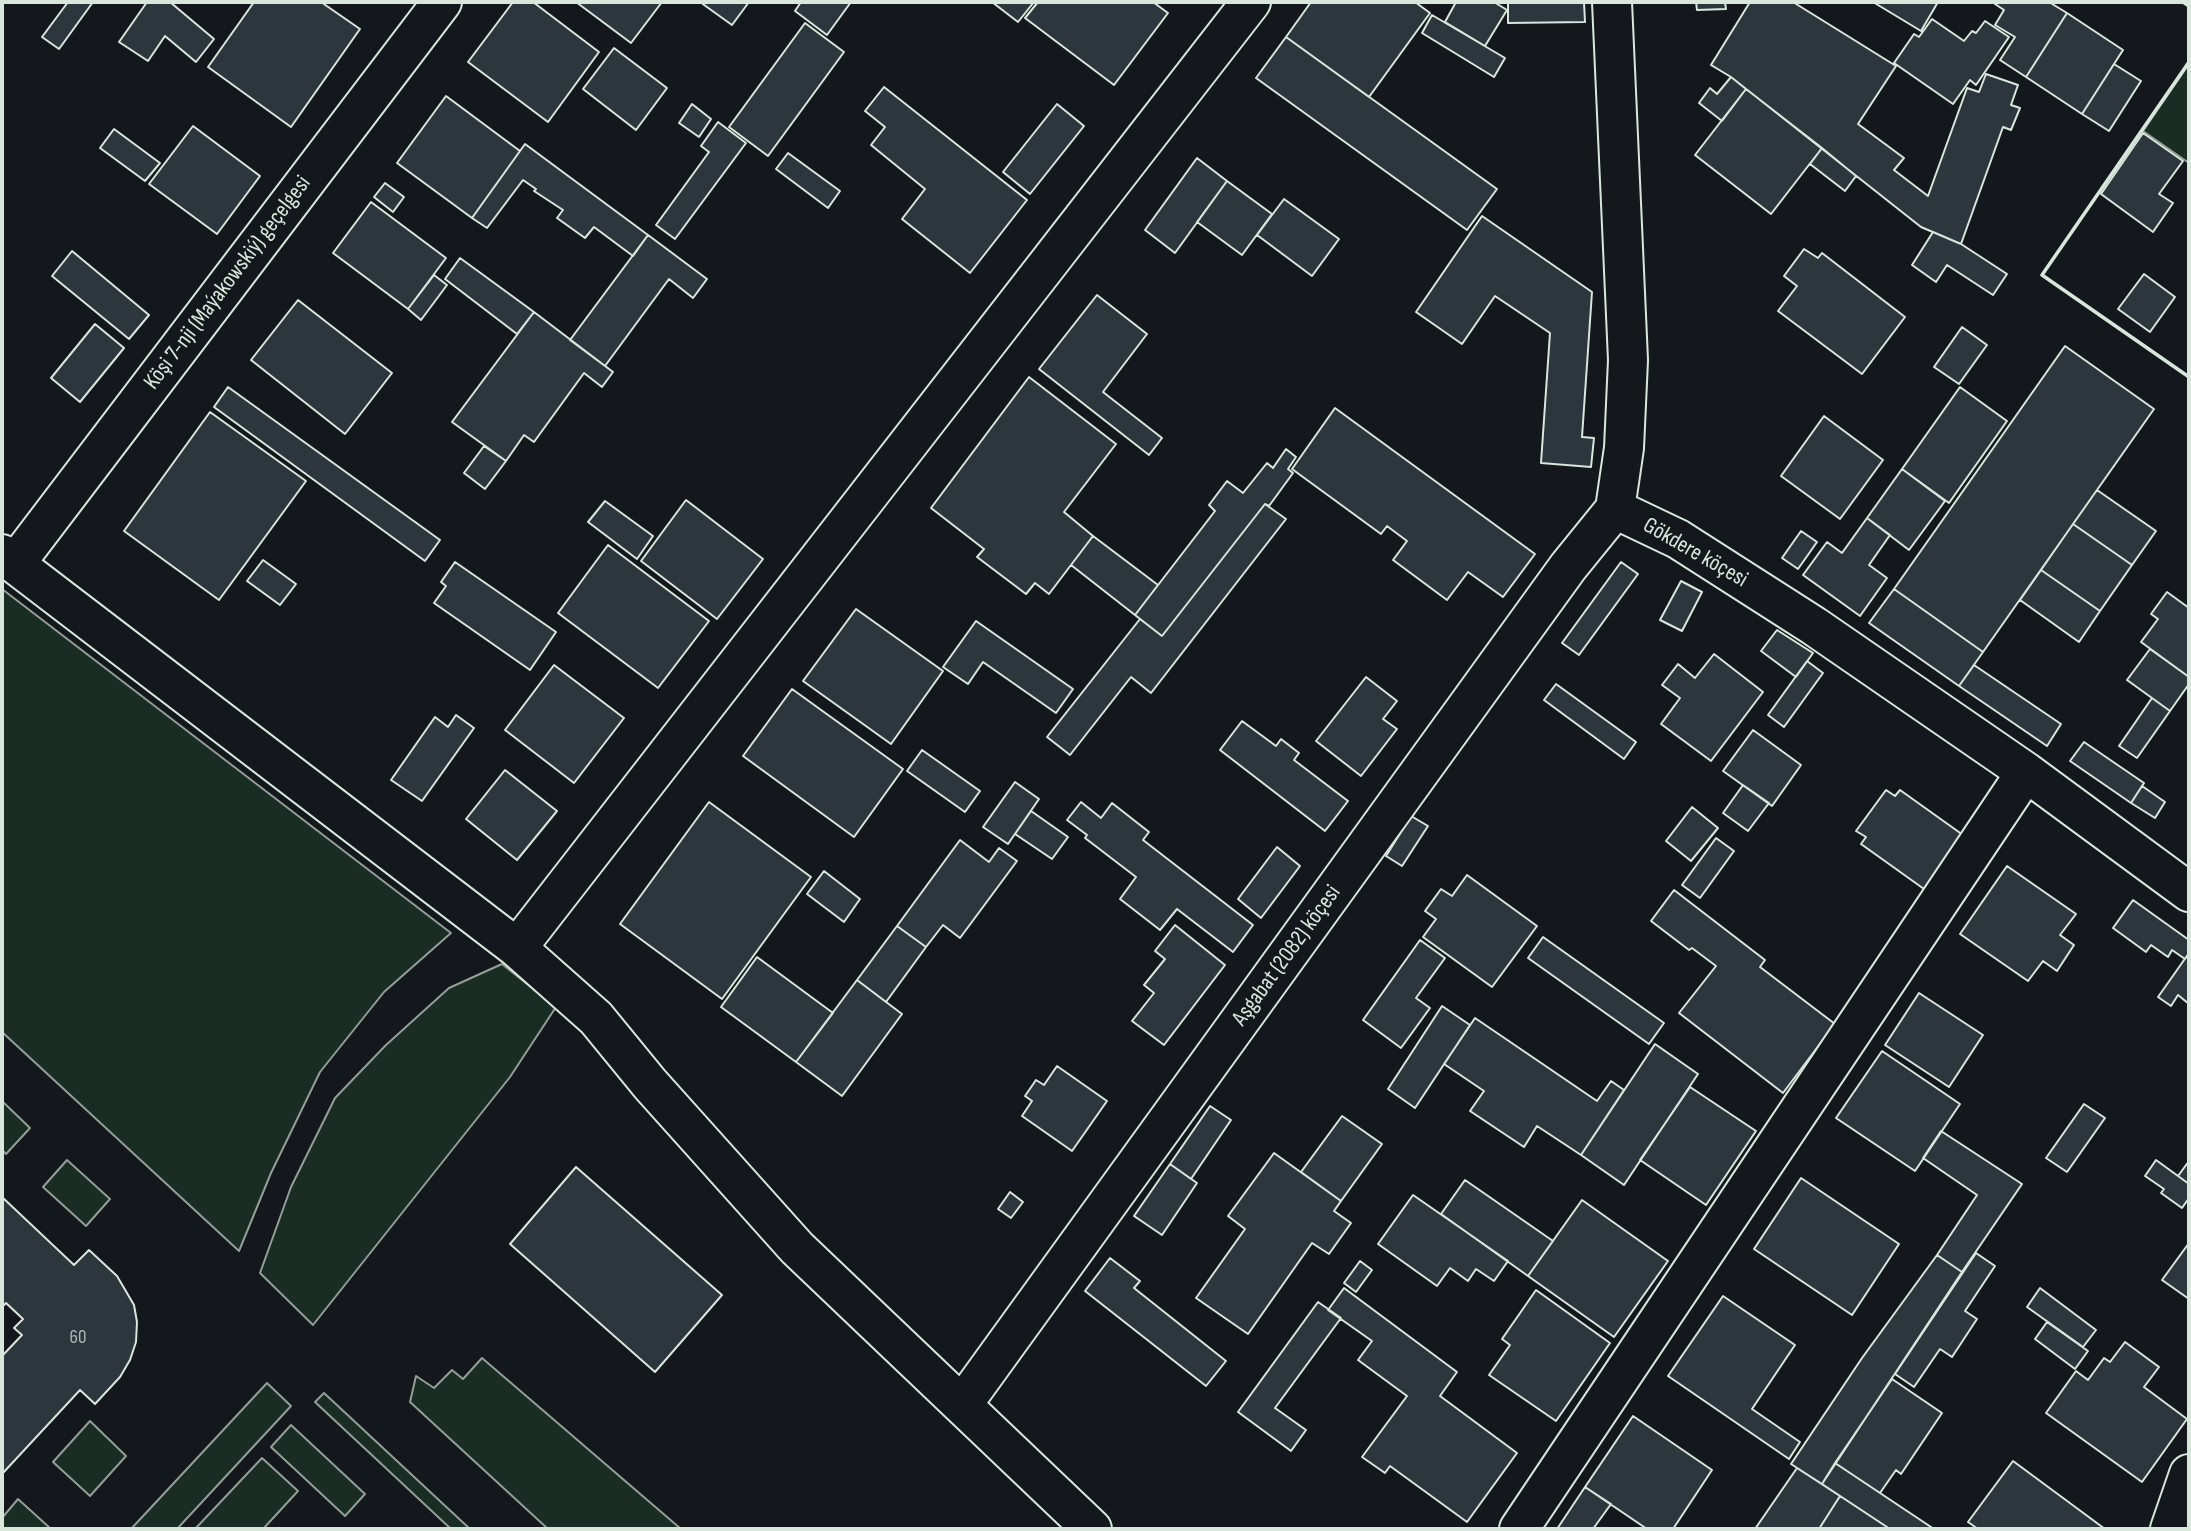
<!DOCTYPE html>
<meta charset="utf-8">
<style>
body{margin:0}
#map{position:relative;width:2191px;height:1531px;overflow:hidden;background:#14181c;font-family:"Sofia Sans Condensed",sans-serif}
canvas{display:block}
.frame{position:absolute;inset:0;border:4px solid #d8e6dc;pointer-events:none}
</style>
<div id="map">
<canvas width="2191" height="1531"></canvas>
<div class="frame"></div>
</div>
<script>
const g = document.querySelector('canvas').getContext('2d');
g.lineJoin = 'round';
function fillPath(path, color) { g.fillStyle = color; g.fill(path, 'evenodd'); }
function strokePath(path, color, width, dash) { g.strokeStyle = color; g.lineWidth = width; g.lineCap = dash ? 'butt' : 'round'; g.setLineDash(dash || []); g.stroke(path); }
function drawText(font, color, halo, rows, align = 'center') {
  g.font = font + ' "Sofia Sans Condensed",sans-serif'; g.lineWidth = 5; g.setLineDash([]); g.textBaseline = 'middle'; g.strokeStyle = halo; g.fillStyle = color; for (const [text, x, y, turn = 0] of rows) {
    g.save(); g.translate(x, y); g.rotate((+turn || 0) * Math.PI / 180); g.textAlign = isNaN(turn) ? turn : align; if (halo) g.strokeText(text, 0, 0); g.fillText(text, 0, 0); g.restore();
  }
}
const green = new Path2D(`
 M2189,64V163L2143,131Z
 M2,589L451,933L384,992L320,1072L271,1173L239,1251L2,1032Z
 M502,964L556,1007L510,1077L313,1325L260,1273L291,1187L335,1098L386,1045L449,988Z
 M2,1101L30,1128L6,1154L2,1150Z
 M67,1160L110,1199L86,1226L43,1187Z
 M482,1358L681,1529H548L410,1402L416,1376L434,1388L452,1370L463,1379Z
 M267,1383L291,1406L177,1529H131Z
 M324,1393L470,1529H451L315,1402Z
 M90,1421L126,1456L90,1496L53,1462Z
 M291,1425L365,1494L345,1516L271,1447Z
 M262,1458L298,1491L263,1529H195Z
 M18,1499L51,1529H2V1518Z`);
fillPath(green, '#1a2d24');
strokePath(green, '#939e99', 2);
const building = new Path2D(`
 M68,2H93L59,49L42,37Z
 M147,2H170L214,39L196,62L165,36L148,61L119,42Z
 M254,2H321L360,29L291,127L208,67Z
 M513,2H533L599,52L548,122L468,62Z
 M576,2H662L631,43Z
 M700,2H749L732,25Z
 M801,2H851L827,35L795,11Z
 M992,2H1034L1018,22Z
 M1038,2H1153L1168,13L1114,85L1025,18Z
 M1311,2H1415L1430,13L1369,97L1286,37Z
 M1456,2H1494L1507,10L1485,46L1445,22Z
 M1508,2H1584L1585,22L1508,23Z
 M1696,2H1725L1726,9L1697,10Z
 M1750,2H1793L1896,66L1858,124L1904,158L1894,170L1928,196L1967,88L1979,92L1986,74L2018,85L2011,105L2020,108L2011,130L2003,127L1961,244L1921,227L1731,77L1711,65Z
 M1873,2H1938L1921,31Z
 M1997,2H2049L2067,13L2026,77L2000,60L2015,37L1995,25L2004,10L1995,4Z
 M2067,13L2123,50L2082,114L2026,77Z
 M1432,15L1505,58L1494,77L1422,33Z
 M1932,19L1964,41L1972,31L1976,33L1985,21L2009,37L1976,85L1970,80L1953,104L1894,63L1914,34L1919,37Z
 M805,23L844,52L768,156L729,127Z
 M1286,37L1497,189L1467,230L1256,78Z
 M614,48L667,88L636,130L583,89Z
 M2114,64L2141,81L2109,131L2082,114Z
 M1731,77L1746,89L1722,121L1699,103L1710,88L1717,94Z
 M884,87L1027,200L970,273L902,219L925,189L871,145L885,127L865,111Z
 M1746,89L1822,148L1771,214L1695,155Z
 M446,96L520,151L472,218L397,163Z
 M692,104L711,119L699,137L679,123Z
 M1057,104L1084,126L1030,194L1003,172Z
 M718,122L746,143L675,239L656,225L709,152L701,146Z
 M193,126L260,176L217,234L149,184Z
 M114,129L160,163L145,181L100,148Z
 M2143,133L2183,161L2159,194L2173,203L2153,232L2101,194Z
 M525,144L648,235L633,256L594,227L585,238L557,218L563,210L534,191L536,189L523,180L487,228L472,218Z
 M1822,148L1856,176L1845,191L1810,164Z
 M788,153L840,191L828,208L776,169Z
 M1197,158L1227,181L1175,253L1145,230Z
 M1227,181L1272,214L1242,255L1197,222Z
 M385,183L404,197L393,212L374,197Z
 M1284,199L1339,239L1312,276L1257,235Z
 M371,202L446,258L408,309L333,253Z
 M1482,216L1592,292L1582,437L1594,438L1591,467L1541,463L1550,333L1495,296L1462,344L1416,312Z
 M1933,232L1961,244L2007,274L1993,295L1947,265L1936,282L1912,265Z
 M648,235L707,279L693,298L669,279L605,366L570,340Z
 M1804,249L1818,258L1822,253L1905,317L1862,374L1778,311L1797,286L1784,276Z
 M72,251L149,315L129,339L52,276Z
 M460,258L534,312L517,334L445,279Z
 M2144,274L2175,297L2150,332L2118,309Z
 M434,275L447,285L421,320L408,309Z
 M1097,295L1147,334L1103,392L1162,438L1149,455L1039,369Z
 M298,300L392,373L345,434L251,360Z
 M534,312L613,372L602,387L584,373L534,442L524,435L506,461L452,422Z
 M95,324L124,348L80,402L51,378Z
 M1962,327L1987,345L1959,384L1934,367Z
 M2065,346L2154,409L1983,652L1894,589Z
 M1029,377L1116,444L1064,512L1093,536L1049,594L1035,583L1026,594L977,557L984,549L931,508Z
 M228,387L440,540L425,561L214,407Z
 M1960,387L2007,421L1949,503L1902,469Z
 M1335,408L1535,554L1503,597L1468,572L1447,600L1393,560L1407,541L1387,526L1381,534L1292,469Z
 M210,412L306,481L219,600L124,531Z
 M1824,416L1883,460L1840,519L1781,476Z
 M484,446L506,461L485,489L464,473Z
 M1286,449L1296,457L1288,469L1293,473L1269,506L1265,504L1162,636L1135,615L1215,511L1209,505L1227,481L1243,493L1267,463L1273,468Z
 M1902,469L1945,501L1909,550L1867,518Z
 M2097,490L2156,531L2132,565L2073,524Z
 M686,500L763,559L717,619L641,561Z
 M605,501L653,536L637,559L588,522Z
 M1265,504L1286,519L1151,693L1131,677L1070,755L1047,737L1140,619L1162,636Z
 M1867,518L1890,535L1869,565L1887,578L1860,616L1803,575L1827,542L1842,553Z
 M2073,524L2132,565L2100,611L2041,570Z
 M1801,531L1817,542L1798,569L1782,558Z
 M1093,536L1158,585L1135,615L1071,565Z
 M608,545L709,621L658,688L558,613Z
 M263,560L296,584L280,605L247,581Z
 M455,562L556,632L530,670L434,603L446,586L441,582Z
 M1621,562L1638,574L1579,655L1562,643Z
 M2041,570L2100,611L2079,642L2020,600Z
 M1681,581L1702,592L1682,631L1660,620Z
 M1894,589L1983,652L1959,686L1869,623Z
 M2167,592L2189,608V677L2141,642L2158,619L2151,614Z
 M856,609L943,671L891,744L803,681Z
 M976,621L1073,689L1056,713L983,662L968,684L943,667Z
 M1777,630L1813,653L1796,677L1761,651Z
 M2150,649L2189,677V684L2170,711L2127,680Z
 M1714,654L1763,692L1711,761L1661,724L1680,698L1662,685L1678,664L1695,678Z
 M1807,661L1823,673L1784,727L1768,715Z
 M554,665L624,718L574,783L505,730Z
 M1974,665L2061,724L2047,746L1959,686Z
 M1366,677L1397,701L1383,719L1397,729L1361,776L1316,741Z
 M1556,684L1636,742L1624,759L1544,700Z
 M792,689L903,769L854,837L743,756Z
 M2152,698L2170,711L2137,758L2119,746Z
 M456,715L474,728L422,801L391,780L435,717L448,727Z
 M1242,721L1276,746L1281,739L1299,753L1294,760L1348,801L1325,831L1220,750Z
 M1753,730L1801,765L1772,806L1723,771Z
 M2084,742L2144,783L2131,803L2070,761Z
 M922,750L980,791L965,812L907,771Z
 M505,770L557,811L517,860L466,819Z
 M1015,782L1039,799L1008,844L983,827Z
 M1743,785L1769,803L1748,831L1723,813Z
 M2142,786L2165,802L2155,818L2131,803Z
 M1886,790L1895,796L1900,790L1963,835L1924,889L1861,844L1866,837L1856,831Z
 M709,802L811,877L722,999L620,924Z
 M1081,802L1101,818L1112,803L1149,832L1143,840L1253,925L1233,952L1177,909L1160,930L1120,899L1136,877L1085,838L1087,835L1067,820Z
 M1692,807L1718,828L1691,861L1666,841Z
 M1031,811L1068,837L1052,859L1015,834Z
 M1411,816L1428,826L1402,866L1386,856Z
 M1716,838L1734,851L1700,898L1682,885Z
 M960,840L989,862L999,848L1017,861L960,938L943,925L926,947L897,926Z
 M1277,847L1300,866L1261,918L1238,899Z
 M2007,866L2076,914L2060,935L2074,945L2057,971L2043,961L2028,981L1960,934Z
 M824,871L860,899L844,922L807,894Z
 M1467,875L1537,926L1492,987L1423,937L1436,919L1425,911L1441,889L1452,896Z
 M1674,890L1765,960L1760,967L1835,1024L1783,1093L1679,1013L1716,966L1692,948L1689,950L1651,921Z
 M2133,900L2189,940V953L2185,959L2172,950L2168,957L2151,945L2146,952L2113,928Z
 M1175,925L1225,965L1164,1045L1132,1021L1154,993L1144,985L1165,959L1155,951Z
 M897,926L926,947L886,1002L857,980Z
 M1543,937L1664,1023L1649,1044L1528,958Z
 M1420,940L1445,958L1416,998L1430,1008L1401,1048L1363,1020Z
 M2189,953V1004L2178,995L2171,1006L2158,997Z
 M757,957L833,1013L796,1062L721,1007Z
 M857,980L902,1014L842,1096L796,1062Z
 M1919,993L1983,1035L1949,1087L1885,1045Z
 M1442,1006L1470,1025L1415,1108L1388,1089Z
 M1475,1018L1597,1101L1611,1081L1624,1090L1581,1155L1537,1126L1524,1147L1470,1111L1484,1091L1444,1064Z
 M1655,1044L1698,1074L1624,1185L1581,1155Z
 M1882,1051L1960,1104L1915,1171L1836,1118Z
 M1057,1066L1107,1101L1072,1151L1022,1116L1032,1101L1025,1096L1036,1080L1044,1085Z
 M1690,1087L1756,1131L1706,1205L1640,1160Z
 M2084,1104L2105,1118L2067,1172L2046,1158Z
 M1210,1106L1231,1120L1191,1179L1170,1164Z
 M1342,1116L1382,1144L1341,1201L1301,1172Z
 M1941,1131L2022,1184L1962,1272L1937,1255L1977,1195L1923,1158Z
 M1274,1153L1341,1201L1334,1211L1351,1223L1329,1254L1312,1243L1248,1334L1196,1298L1245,1229L1228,1216Z
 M2156,1160L2189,1184V1198L2182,1208L2161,1193L2164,1189L2145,1176Z
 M2189,1161V1184L2178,1176Z
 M1170,1164L1197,1183L1162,1235L1134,1216Z
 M576,1167L722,1295L655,1372L510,1244Z
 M1801,1178L1899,1244L1852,1315L1754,1249Z
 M1465,1180L1553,1241L1528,1276L1441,1214Z
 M1010,1192L1023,1202L1011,1218L998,1209Z
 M1413,1195L1508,1261L1494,1281L1476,1269L1468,1281L1450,1268L1437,1286L1378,1244Z
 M2,1197L74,1265L89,1250L117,1276L134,1305L137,1322L136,1342L130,1360L120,1377L95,1404L80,1390L2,1474V1356L22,1335L14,1328L23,1319L6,1303L2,1307Z
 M1582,1200L1668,1261L1614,1337L1528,1276Z
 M2189,1243V1299L2162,1280Z
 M1976,1253L1995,1266L1965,1311L1977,1319L1952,1357L1940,1349L1914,1387L1895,1374Z
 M1937,1255L1962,1272L1822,1484L1791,1464L1862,1358Z
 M1110,1258L1140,1281L1134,1288L1226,1361L1206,1386L1085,1291Z
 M1360,1261L1372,1270L1356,1292L1344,1283Z
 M1344,1288L1457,1372L1440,1396L1517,1453L1467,1522L1390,1466L1385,1473L1362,1457L1407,1396L1358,1360L1372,1341L1328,1310Z
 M2040,1288L2096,1330L2083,1347L2027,1307Z
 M1536,1290L1610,1343L1556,1421L1489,1375L1510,1345L1502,1339Z
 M1723,1296L1795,1345L1752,1409L1800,1442L1789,1459L1668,1376Z
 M1318,1302L1341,1318L1275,1408L1306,1430L1291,1451L1238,1412Z
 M2047,1322L2088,1351L2075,1369L2035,1339Z
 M2125,1342L2159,1367L2144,1387L2187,1419L2142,1482L2046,1413L2076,1371L2088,1380L2104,1358L2110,1362Z
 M1892,1379L1942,1413L1901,1474L1896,1470L1880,1493L1835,1463Z
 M1633,1416L1712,1470L1673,1529H1647L1585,1487Z
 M2013,1461L2105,1529H1978L1968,1522Z
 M1835,1463L1934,1529H1885L1887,1527L1822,1484Z
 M1797,1468L1840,1496L1819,1529H1755Z
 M1585,1487L1611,1504L1593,1529H1557Z
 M1840,1496L1887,1527L1885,1529H1819Z`);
fillPath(building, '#2c363c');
strokePath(building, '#d8e6dc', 2);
const minor = new Path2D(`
 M1612,2L1628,360L1624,448L1615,509L1678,539L1814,626L2026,772L2189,892
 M2,554L517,948L596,1018L650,1084L797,1248L1092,1529
 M15,564L442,2
 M517,948L1251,2
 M962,1405L1568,567L1615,509
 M1519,1529L2026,772
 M2170,1529L2189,1474`);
strokePath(minor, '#d8e6dc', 42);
strokePath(minor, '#14181c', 38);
strokePath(new Path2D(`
 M2183,2L2189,6
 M2189,62L2042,275L2189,377`), '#d8e6dc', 3.5);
drawText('19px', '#adbab4', null, [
 ["60",78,1338]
]);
drawText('23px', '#d8e6dc', '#14181c', [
 ["Köşi 7-nji (Maýakowskiý) geçelgesi",228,283,-53],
 ["Gökdere köçesi",1695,553,30],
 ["Aşgabat (2082) köçesi",1287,956,-54]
]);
</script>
